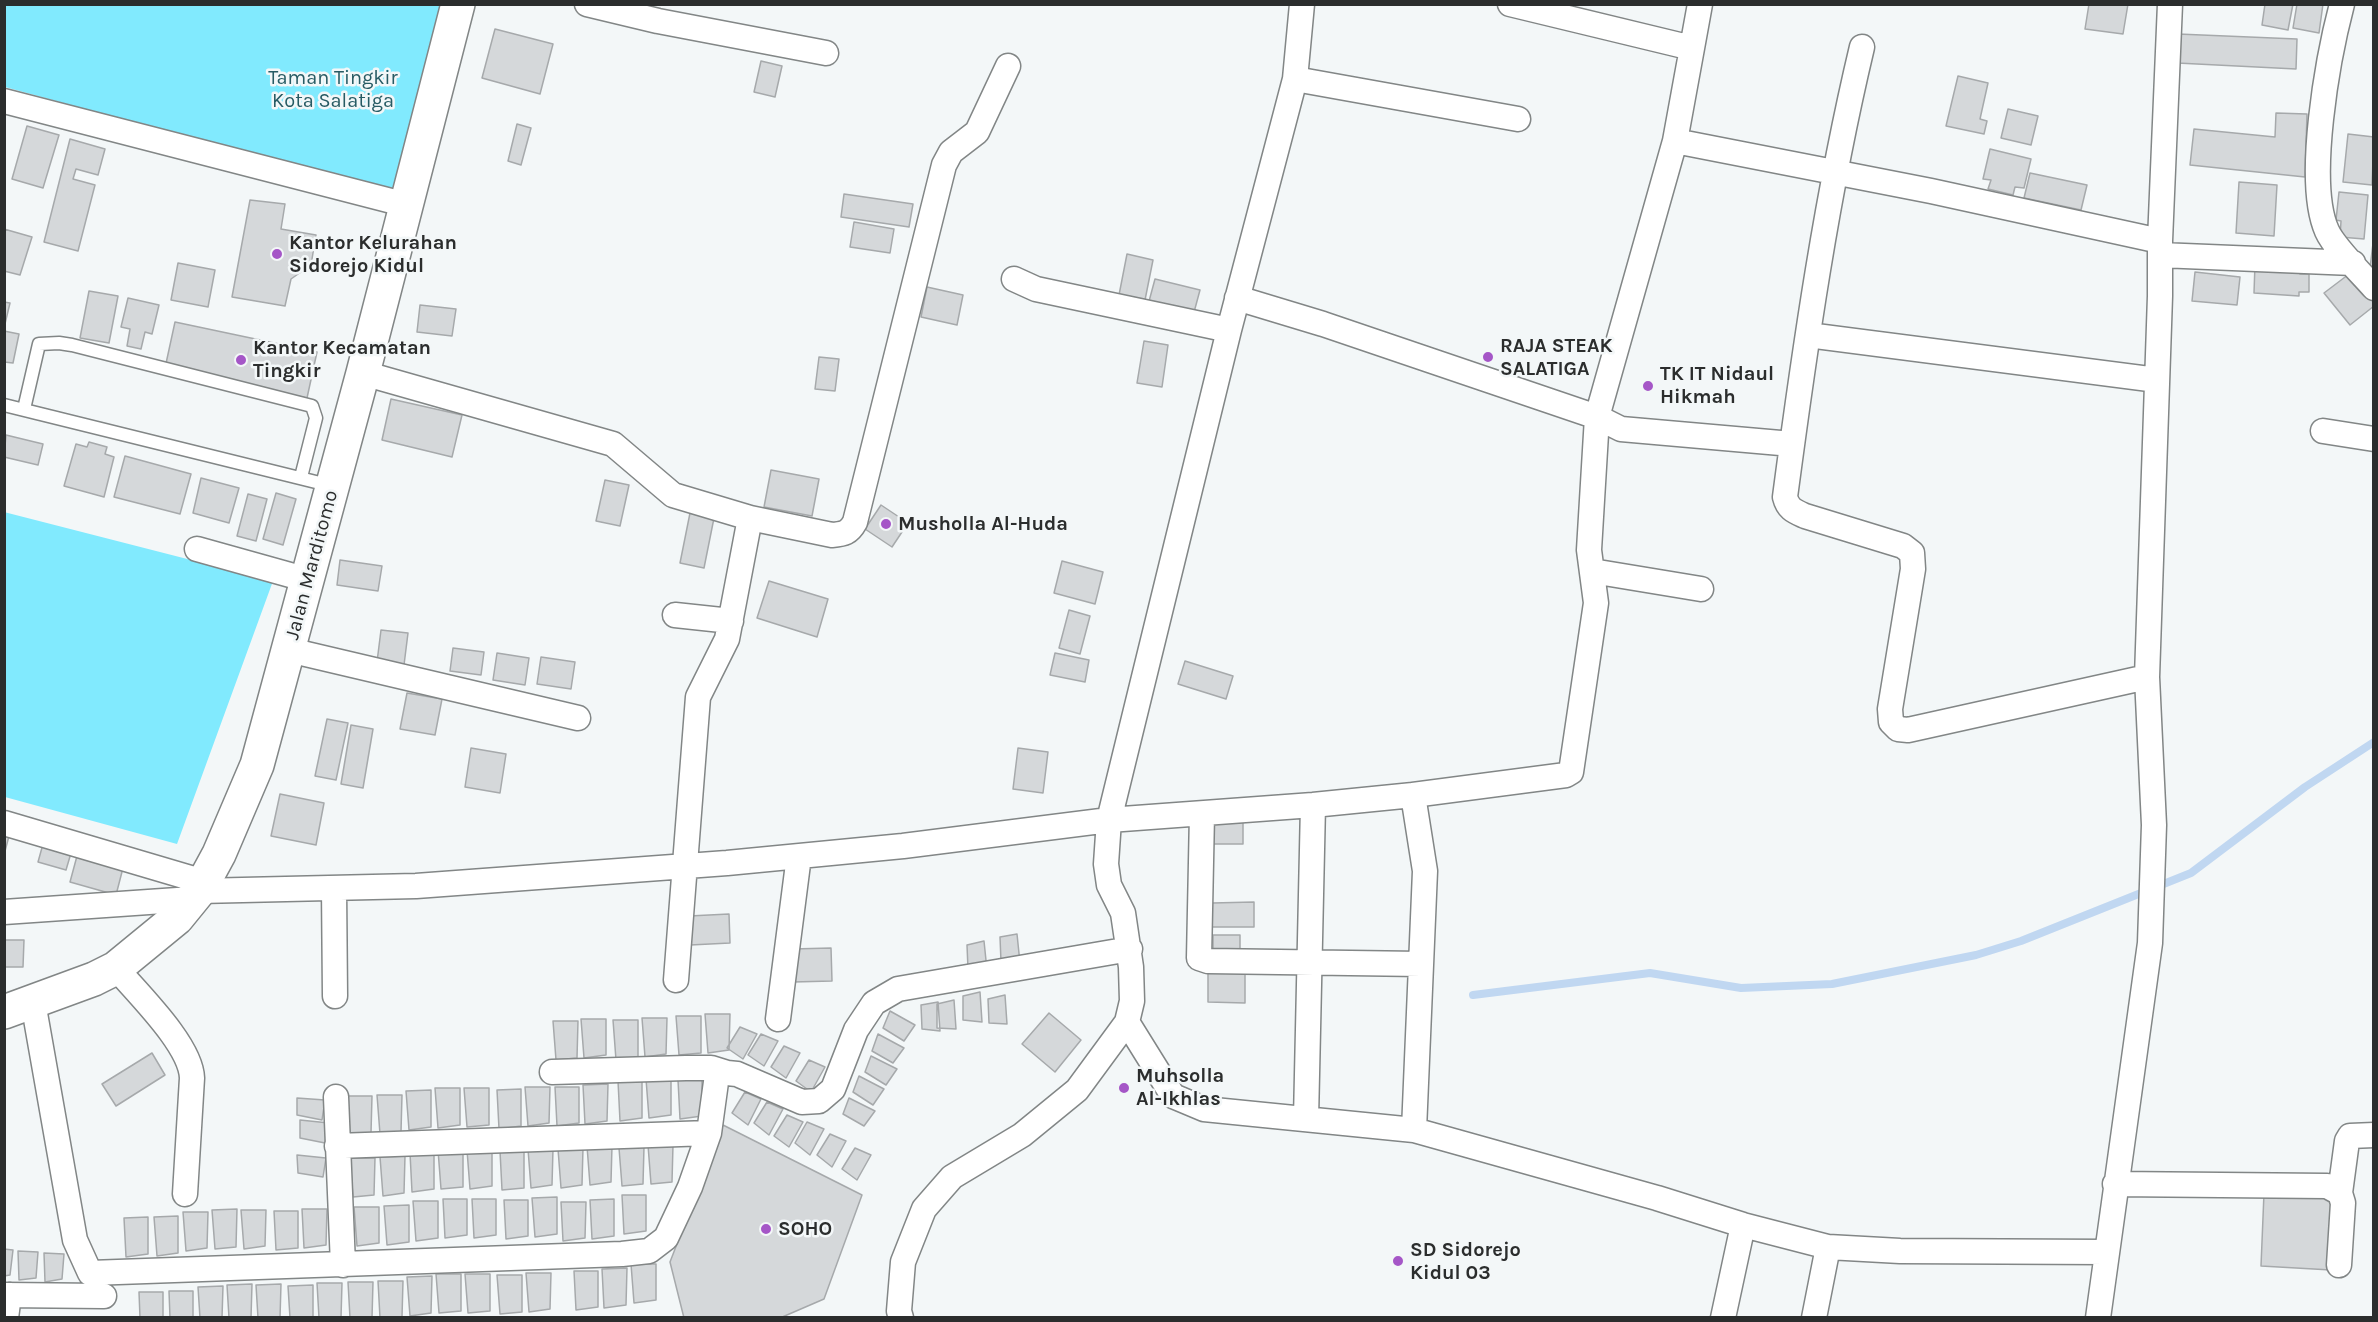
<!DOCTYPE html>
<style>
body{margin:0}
#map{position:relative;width:2378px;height:1322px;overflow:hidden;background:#f3f7f8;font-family:Karla,sans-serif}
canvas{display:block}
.frame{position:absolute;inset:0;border:6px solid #2b2d2d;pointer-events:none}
</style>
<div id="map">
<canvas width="2378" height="1322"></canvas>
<div class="frame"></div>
</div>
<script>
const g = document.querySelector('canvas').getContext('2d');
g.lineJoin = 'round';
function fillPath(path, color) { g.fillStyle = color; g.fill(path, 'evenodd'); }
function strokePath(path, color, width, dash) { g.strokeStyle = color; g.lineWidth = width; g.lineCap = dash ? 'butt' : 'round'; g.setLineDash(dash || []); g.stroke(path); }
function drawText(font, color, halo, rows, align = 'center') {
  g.font = font + ' Karla,sans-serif'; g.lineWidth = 5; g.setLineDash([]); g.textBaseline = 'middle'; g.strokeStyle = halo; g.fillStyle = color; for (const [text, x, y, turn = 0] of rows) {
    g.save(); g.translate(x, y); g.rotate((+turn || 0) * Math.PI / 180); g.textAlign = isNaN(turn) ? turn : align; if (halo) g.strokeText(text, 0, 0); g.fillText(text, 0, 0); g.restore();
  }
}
fillPath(new Path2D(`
 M4,5H443L392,193L5,87Z
 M4,512L273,581L177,844L5,797Z`), '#81eafe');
strokePath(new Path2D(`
 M1473,995L1650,973L1741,988L1832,984L1976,955L2021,941L2191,873L2305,787L2374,742`), '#c0d7f1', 8);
const building = new Path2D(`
 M2089,4H2128L2123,34L2085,29Z
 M2265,4H2293L2288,30L2262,25Z
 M2297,4H2323L2319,33L2293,28Z
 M495,29L553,44L540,94L482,78Z
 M2178,34L2297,39L2296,69L2177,63Z
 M761,61L782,66L775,97L754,92Z
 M1958,76L1988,83L1980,119L1987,121L1984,134L1946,126Z
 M2008,109L2038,116L2031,145L2001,138Z
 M2276,113L2307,114L2305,177L2190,165L2194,129L2275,137Z
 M517,124L531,128L521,165L508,161Z
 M27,126L59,135L43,188L12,179Z
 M2348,134L2374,137L2372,185L2343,182Z
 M70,139L105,149L98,175L76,169L73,179L95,185L78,251L44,242Z
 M1990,149L2031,159L2024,188L2015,187L2013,195L1988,189L1991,180L1983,179Z
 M2030,173L2087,185L2081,210L2024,198Z
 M2239,182L2277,185L2274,236L2236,233Z
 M2339,192L2368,195L2364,239L2340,237L2341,221L2336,220Z
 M844,194L913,204L909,227L841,217Z
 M250,200L285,204L281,229L316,235L311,265L291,279L285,306L232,297Z
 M854,222L894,229L890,253L850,247Z
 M4,229L32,237L20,275L4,271Z
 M2374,235V269L2370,268Z
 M1127,254L1153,260L1145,300L1119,295Z
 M178,263L215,270L208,307L171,300Z
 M2255,264L2301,266L2300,274H2309V292H2299V296L2254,293Z
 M2353,271L2374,296V306L2350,325L2324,293Z
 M2195,272L2240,277L2237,305L2192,301Z
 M1155,279L1200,290L1193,316L1148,305Z
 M927,287L963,295L957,325L921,317Z
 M89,291L118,296L109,343L80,338Z
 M128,298L159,305L152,334L145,332L141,349L127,346L130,329L121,327Z
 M4,302L10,303L4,328Z
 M420,305L456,309L452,336L417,332Z
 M175,322L317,352L307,398L165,368Z
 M4,331L19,334L13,363L4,362Z
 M1144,341L1168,345L1162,387L1137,383Z
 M819,357L839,359L835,391L815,389Z
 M391,399L462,415L452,457L382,440Z
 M6,435L43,444L38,465L4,457Z
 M89,442L107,447L105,454L114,457L104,497L64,486L76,444L87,447Z
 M125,456L191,474L180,514L114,497Z
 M771,470L819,479L812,516L764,507Z
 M201,478L239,488L229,523L193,513Z
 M605,480L629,485L620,526L596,521Z
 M276,493L296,499L283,545L263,539Z
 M248,494L267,499L256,541L237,536Z
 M881,505L908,523L892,547L865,529Z
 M690,513L714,518L704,568L680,563Z
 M340,560L382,566L378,591L337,585Z
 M1062,561L1103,572L1095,604L1054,593Z
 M769,581L828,599L817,637L757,618Z
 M1069,610L1090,616L1080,654L1059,648Z
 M381,630L408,633L404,665L377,662Z
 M453,648L484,652L481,675L450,671Z
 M497,653L529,658L525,685L493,680Z
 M1055,653L1089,660L1085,682L1050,675Z
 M541,657L575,662L571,689L537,684Z
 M1185,661L1233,676L1226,699L1178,684Z
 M407,693L442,699L435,735L400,729Z
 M327,719L348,723L336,780L315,776Z
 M351,725L373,729L363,788L341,784Z
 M471,748L506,754L500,793L465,787Z
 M1018,748L1048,752L1043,793L1013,789Z
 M280,794L324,803L316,845L271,836Z
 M1204,822H1243V844H1204Z
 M4,835L9,836L4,855Z
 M43,844L71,853L66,870L38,862Z
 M77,856L123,868L116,895L70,882Z
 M1254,902V927H1212V903Z
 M729,914L730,943L690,945L689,916Z
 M1017,934L1020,963L1001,962L1000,937Z
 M1213,935H1240V953H1213Z
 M4,940H24L23,967H4Z
 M984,941L987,970L968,969L967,945Z
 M831,948L832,981L793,982L792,949Z
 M1208,971L1245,972V1003L1208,1002Z
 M980,992L982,1022L963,1020V996Z
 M1005,995L1007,1024L989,1023L988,999Z
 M954,1000L956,1029L937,1028V1004Z
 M938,1002L940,1031L922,1029L921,1005Z
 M890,1011L915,1025L904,1041L883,1028Z
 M1049,1013L1081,1040L1055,1072L1022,1044Z
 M705,1014H730L729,1050L708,1053Z
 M676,1016H701V1053L679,1055Z
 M642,1018H667L666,1054L645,1057Z
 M581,1019H606V1055L584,1058Z
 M613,1020H638V1057L616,1060Z
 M553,1021H578L577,1058L556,1060Z
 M740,1027L757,1034L743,1059L727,1048Z
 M761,1034L778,1041L764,1066L748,1055Z
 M878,1034L904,1048L893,1063L872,1051Z
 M784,1046L800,1053L786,1078L771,1067Z
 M152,1053L165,1075L116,1106L102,1084Z
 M871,1056L897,1069L886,1085L865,1072Z
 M809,1060L825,1067L811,1092L796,1081Z
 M859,1076L884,1089L873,1105L853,1092Z
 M646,1079H671V1115L649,1118Z
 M702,1079V1116L680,1119L678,1080Z
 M618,1081H642V1118L620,1121Z
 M608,1084L607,1121L585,1124L583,1085Z
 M525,1087H550L549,1123L528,1126Z
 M555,1087H579V1123L557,1126Z
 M435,1088H460V1125L438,1128Z
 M464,1088H489V1125L467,1127Z
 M521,1089V1126L499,1129L497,1090Z
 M431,1090V1127L409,1130L406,1091Z
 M745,1092L761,1099L748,1125L732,1113Z
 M377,1095H402L401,1132L380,1134Z
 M347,1096H372L371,1133L349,1135Z
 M297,1098L325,1100L322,1120L297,1115Z
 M849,1098L875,1111L864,1126L843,1114Z
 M767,1102L783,1109L769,1135L754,1123Z
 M787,1115L803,1122L789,1147L774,1136Z
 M300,1120L329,1123L325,1143L300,1138Z
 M807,1122L824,1129L810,1155L795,1143Z
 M723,1125L862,1195L824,1299L780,1318H684L670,1262Z
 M830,1134L846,1141L832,1167L817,1155Z
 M648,1145H673L672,1182L651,1184Z
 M587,1146H612L611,1182L590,1185Z
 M644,1147L643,1184L622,1186L619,1148Z
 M583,1148L582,1185L561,1188L558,1149Z
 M855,1148L871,1155L857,1180L842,1169Z
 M528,1149H553L552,1185L531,1188Z
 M438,1150H463V1187L441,1189Z
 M467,1150H492V1186L470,1189Z
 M500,1151H524V1188L502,1190Z
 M434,1152V1189L412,1192L410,1153Z
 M297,1155L326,1158L323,1177L298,1173Z
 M405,1156L404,1193L383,1196L380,1157Z
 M350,1158H375L374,1195L353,1197Z
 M2264,1193L2332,1195L2331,1270L2261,1266Z
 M622,1195H646V1231L624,1234Z
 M557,1197V1234L535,1237L532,1198Z
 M443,1199H467V1235L445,1238Z
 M472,1199H496V1235L474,1238Z
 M614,1199V1236L592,1239L590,1200Z
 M504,1200H528V1236L506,1239Z
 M413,1201H438V1238L416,1241Z
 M561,1202H586L585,1238L563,1241Z
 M409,1205V1242L387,1245L384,1206Z
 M354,1207H379V1243L357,1246Z
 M237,1209L236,1247L215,1249L212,1210Z
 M302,1209H327L326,1245L304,1248Z
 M241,1210H266L265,1246L244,1249Z
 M274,1211H298V1248L276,1250Z
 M183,1212H208L207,1248L186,1251Z
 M178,1216V1253L157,1256L154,1217Z
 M148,1217V1254L126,1257L124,1218Z
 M4,1249L13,1250L10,1275L4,1276Z
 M18,1251L38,1252L36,1278L19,1280Z
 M44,1253L64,1254L62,1279L45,1282Z
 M631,1264H656V1300L634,1303Z
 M627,1268L626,1305L604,1308L602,1269Z
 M574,1271H598V1307L576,1310Z
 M526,1273H551L550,1309L529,1312Z
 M436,1274H461V1311L439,1313Z
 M465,1274H490V1311L468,1313Z
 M497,1275H522V1312L500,1314Z
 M432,1276L431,1313L410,1316L407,1277Z
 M378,1281H403L402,1317L380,1318Z
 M348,1282H373L372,1318H350Z
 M317,1283H342L341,1318H319Z
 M252,1284L251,1318H229L227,1285Z
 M281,1284L280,1318H258L256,1285Z
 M313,1285V1318H290L288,1286Z
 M223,1286L222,1318H200L198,1287Z
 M169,1291H193V1318H170Z
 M139,1292H163V1318H140Z`);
fillPath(building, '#d5d8da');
strokePath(building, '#a6a9ab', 1.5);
const lane = new Path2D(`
 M4,405L332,486
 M24,409L39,344L59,343L72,345L312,406L316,418L301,477`);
const street = new Path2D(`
 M587,4L658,21L826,53
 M1510,4L1692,48L1675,141L1931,191L2160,241
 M2342,4C2328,57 2305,182 2327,231C2334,247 2361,273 2374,288
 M1862,47C1827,194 1805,346 1785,497C1788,509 1794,511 1805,516L1903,546L1912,553L1913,569L1890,709L1891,722L1898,729L1908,730L2147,677
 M1692,48L1700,4
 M1295,79L1518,119
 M4,101L407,205
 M2160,255L2353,263
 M1014,279L1036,289L1229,330
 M1237,298L1323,324L1597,417L1675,141
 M1808,335L2157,380
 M363,373L613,444L673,495L750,518L832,535C844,534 849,533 855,522L944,165L951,152L977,132L1008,66
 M2323,431L2374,439
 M197,549L308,580
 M1592,571L1701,589
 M675,615L731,621
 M289,650L578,718
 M1413,795L1566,775L1571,772L1596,603L1589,550L1597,417L1621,429L1792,444
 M1202,814L1199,958L1208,961L1421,964
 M4,823L204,882
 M334,888L335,996
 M199,891L416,886L727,863L903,846L1109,820L1313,805L1413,795L1425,871L1414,1130
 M4,912L192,899
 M116,968C138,994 191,1045 192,1078L185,1194
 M676,980L698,697L727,639L750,518
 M33,1002L75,1240L90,1273L622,1254L649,1251L666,1238L690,1187L709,1133L716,1082L719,1075L727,1073L737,1074L802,1102L819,1101L833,1089L856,1030L874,1003L898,989L1130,949
 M778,1019L799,856
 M1127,1022L1173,1096L1204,1109L1414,1130L1657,1198L1743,1225L1828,1247L1900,1251L2106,1252
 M552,1072L686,1068H711L727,1073
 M336,1097L343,1265
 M1306,1119L1313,805
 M337,1146L709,1133
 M2115,1184L2327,1186L2340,1193L2343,1203L2339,1265
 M2340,1193L2347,1141L2350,1136L2374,1135
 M4,1295L104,1296
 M6,1318L9,1295
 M901,1318L899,1311L903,1262L924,1209L952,1177L1022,1135L1077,1090L1127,1022L1132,1001L1131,967L1123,913L1109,885L1106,864L1109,820L1229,330L1295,79L1302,4
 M1723,1318L1743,1225
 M1814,1318L1828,1247
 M2098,1318L2150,943L2154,825L2147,677L2160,296V241L2170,4`);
const secondary = new Path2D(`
 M4,1012L94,979L116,968L177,918L199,891L219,854L257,765L363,373L458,4`);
strokePath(lane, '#828686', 15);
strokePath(street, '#828686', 27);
strokePath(secondary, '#828686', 36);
strokePath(lane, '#fff', 12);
strokePath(street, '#fff', 24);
strokePath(secondary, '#fff', 33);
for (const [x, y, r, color] of [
 [277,254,6,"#a556c7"],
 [1488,357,6,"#a556c7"],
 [241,360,6,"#a556c7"],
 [1648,386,6,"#a556c7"],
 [886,524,6,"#a556c7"],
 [1124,1088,6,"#a556c7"],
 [766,1229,6,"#a556c7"],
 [1398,1261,6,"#a556c7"]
]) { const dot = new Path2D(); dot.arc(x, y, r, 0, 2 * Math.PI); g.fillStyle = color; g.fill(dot); strokePath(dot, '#f3f7f8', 2); }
drawText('20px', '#275b64', '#f3f7f8', [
 ["Taman Tingkir",333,78],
 ["Kota Salatiga",333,101]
]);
drawText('bold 20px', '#2b2d2d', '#f3f7f8', [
 ["Kantor Kelurahan",289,243],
 ["Sidorejo Kidul",289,266],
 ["RAJA STEAK",1500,346],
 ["SALATIGA",1500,369],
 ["Kantor Kecamatan",253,348],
 ["Tingkir",253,371],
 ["TK IT Nidaul",1660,374],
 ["Hikmah",1660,397],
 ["Musholla Al-Huda",898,524],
 ["Muhsolla",1136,1076],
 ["Al-Ikhlas",1136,1099],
 ["SOHO",778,1229],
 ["SD Sidorejo",1410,1250],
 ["Kidul 03",1410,1273]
], 'left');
drawText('20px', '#2b2d2d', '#f3f7f8', [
 ["Jalan Marditomo",312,565,-75]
]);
</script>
